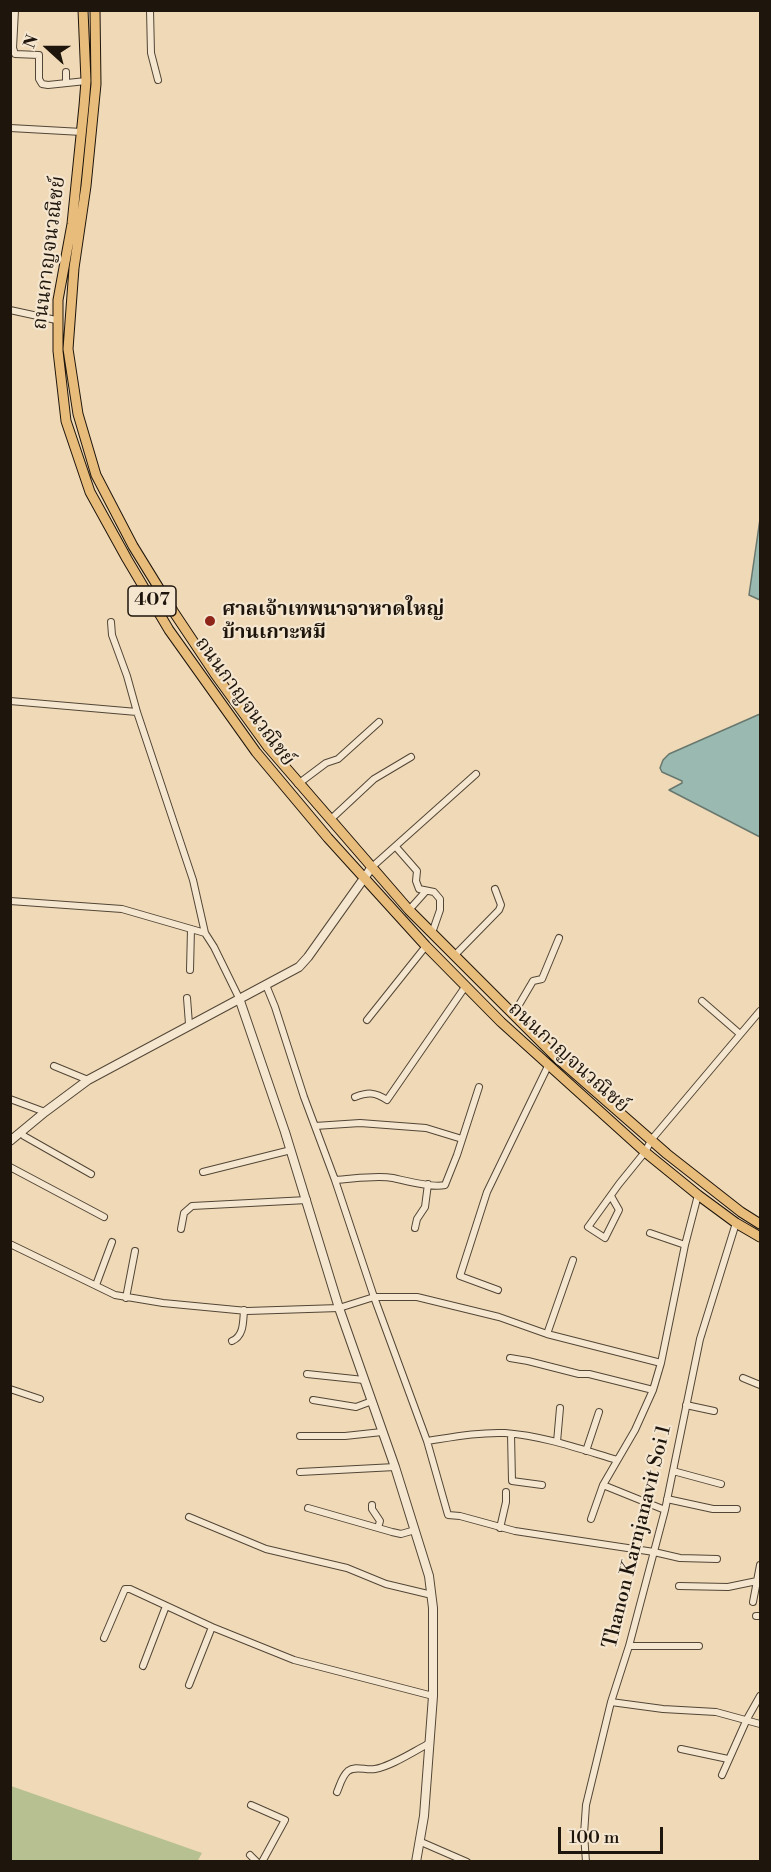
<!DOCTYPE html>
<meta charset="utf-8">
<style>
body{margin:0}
#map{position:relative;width:771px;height:1872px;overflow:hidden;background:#f0d9b6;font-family:"Libre Bodoni",serif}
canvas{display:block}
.frame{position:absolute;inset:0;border:12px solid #1e150c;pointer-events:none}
.north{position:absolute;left:18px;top:18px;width:60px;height:60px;-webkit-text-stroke:4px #f5e6d0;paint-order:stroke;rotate:291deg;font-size:16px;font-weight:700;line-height:24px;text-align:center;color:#1e150c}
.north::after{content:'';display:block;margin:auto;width:21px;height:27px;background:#1e150c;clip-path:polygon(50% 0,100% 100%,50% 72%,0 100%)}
.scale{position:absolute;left:558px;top:1827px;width:105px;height:27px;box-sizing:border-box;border:3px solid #1e150c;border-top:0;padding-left:8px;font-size:18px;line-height:21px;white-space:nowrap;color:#1e150c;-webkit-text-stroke:4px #f5e6d0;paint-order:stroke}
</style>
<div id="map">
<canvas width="771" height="1872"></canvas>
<div class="frame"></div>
<div class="north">N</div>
<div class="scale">100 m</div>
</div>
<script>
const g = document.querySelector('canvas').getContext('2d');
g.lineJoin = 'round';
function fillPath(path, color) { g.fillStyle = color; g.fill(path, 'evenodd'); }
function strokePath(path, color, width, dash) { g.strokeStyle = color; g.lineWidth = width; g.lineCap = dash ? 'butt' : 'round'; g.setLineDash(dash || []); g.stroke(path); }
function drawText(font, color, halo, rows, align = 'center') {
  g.font = font + ' "Libre Bodoni","Noto Serif Thai",serif'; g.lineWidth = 4.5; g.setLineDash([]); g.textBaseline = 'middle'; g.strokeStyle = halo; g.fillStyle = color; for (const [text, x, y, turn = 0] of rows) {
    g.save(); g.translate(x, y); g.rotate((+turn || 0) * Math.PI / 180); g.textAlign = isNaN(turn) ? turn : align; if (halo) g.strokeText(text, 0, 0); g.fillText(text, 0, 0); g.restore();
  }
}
fillPath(new Path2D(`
 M11,1786L202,1853L197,1862L11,1861Z`), '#b7c090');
const water = new Path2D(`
 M760,519V600L749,595Z
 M760,714V837L669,790L682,783V781L662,772L660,768L663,760L669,754Z`);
fillPath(water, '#9abab1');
strokePath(water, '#68786f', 1.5);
const minor = new Path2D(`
 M150,10L151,53L158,80
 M10,48H13L15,54L39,55V79L42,84L48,85L86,81
 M13,48L15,10
 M66,83V72
 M10,128L82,132
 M10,310L56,320
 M111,622L112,635L127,676L137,712L193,880L205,933
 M10,701L137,712
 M298,784L326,763L338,759L379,722
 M330,820L374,779L411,757
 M396,847L417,871L416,881L419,889L434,892L440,899V910L432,933
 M372,867L476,774
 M10,901L122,909L205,933L214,947L239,998
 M409,910L426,891
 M454,956L499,910L501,905L495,889
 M190,970L191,929
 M266,985L275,1007L304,1097L335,1180L374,1297L427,1441L448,1515L460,1516L515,1531L654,1552L680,1558L717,1559
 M187,998L189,1024
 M702,1001L740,1034
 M513,1015L533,981L542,979L559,938
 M367,1020L426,946
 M54,1066L88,1080
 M355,1097C368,1092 375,1092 387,1100L465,987
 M10,1099L45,1112
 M315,1126L360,1123L426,1128L462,1139
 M21,1132L24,1136L91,1174
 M10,1167L104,1217
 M203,1172L291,1150
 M335,1180C354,1179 375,1175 393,1178C407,1181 432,1188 445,1185L457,1155L479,1087
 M611,1196L619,1210L605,1238L588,1227L619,1184L645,1152L652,1139L760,1011
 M415,1228L417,1219L425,1207L428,1184
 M181,1229L184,1213L192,1206L307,1200
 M650,1233L685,1245
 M10,1244L115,1295L163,1303L247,1311L339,1308L374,1297H417L499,1317L547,1334L661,1363
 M96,1285L112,1242
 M498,1290L460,1276L487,1192L548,1066
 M126,1298L135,1251
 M547,1334L573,1260
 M232,1341C244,1336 243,1322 244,1310
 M510,1358L528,1361L579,1374H589L653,1390
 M307,1374L364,1380
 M743,1378L760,1385
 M10,1389L40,1399
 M313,1400L356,1407L372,1401
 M686,1405L714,1411
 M511,1434L512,1481L542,1485
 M300,1436H345L382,1432
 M427,1441C453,1437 479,1432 505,1433C544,1436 580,1449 617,1460
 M557,1442L560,1408
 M586,1451L599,1412
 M673,1471L721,1484
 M300,1472L395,1467
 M667,1499L713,1509H737
 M372,1505V1509L380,1521L378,1528
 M308,1508L392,1532L401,1534L415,1530
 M665,1510L603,1485L635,1430L653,1390L661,1363L685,1245L698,1195
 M189,1517L266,1549L347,1568L386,1584L432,1595
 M591,1519L603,1485
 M500,1528L506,1502V1492
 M679,1586L728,1587L757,1581
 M753,1602L760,1565
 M756,1616H760
 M104,1638L125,1589H130L212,1627L294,1660L433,1696
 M629,1646H699
 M143,1666L166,1606
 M189,1685L212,1627
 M611,1702L663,1709L716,1712L760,1724
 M681,1749L728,1759
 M722,1775L747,1719L760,1696
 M337,1792C340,1785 342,1776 348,1771C356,1765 366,1771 375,1769C392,1766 414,1751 430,1743
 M251,1805L285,1820L262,1862
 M421,1842L467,1862
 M250,1855L257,1862
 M586,1862L584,1834L586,1805L611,1702L629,1646L665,1510L700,1339L736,1223`);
const tertiary = new Path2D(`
 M239,998L285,1132L339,1308L395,1467L429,1576L433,1608V1696L424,1816L416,1862
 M10,1141L45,1112L88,1080L299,967L308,957L372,867`);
const primary = new Path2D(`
 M83,10L86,81L84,106L72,224L58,300V351L66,421L90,492L127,559L169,630L256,752L328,838L426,946L501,1022L645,1152L698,1195L736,1223L760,1237
 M95,10L96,84L86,186L74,268L68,349L78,414L96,475L133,546L173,611L215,674L268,747L409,910L555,1056L667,1154L741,1212L760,1224`);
strokePath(minor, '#524636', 8);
strokePath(tertiary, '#524636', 10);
strokePath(primary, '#1e150c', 11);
strokePath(minor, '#f5e6d0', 6);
strokePath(tertiary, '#f5e6d0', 8);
strokePath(primary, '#e8bc7b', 9);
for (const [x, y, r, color] of [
 [210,621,6,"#8f2418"]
]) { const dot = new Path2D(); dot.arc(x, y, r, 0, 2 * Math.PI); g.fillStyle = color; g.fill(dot); strokePath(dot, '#f5e6d0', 2); }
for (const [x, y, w] of [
 [152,601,48]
]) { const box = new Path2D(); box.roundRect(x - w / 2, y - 15, w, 30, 4.5); g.fillStyle = '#f5e6d0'; g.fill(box); strokePath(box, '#1e150c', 1.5); }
drawText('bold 18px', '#1e150c', null, [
 ["407",152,601]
]);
drawText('20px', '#1e150c', '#f5e6d0', [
 ["ถนนกาญจนวณิชย์",50,253,-83],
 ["ถนนกาญจนวณิชย์",244,702,54],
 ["ถนนกาญจนวณิชย์",568,1058,42],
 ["Thanon Karnjanavit Soi 1",638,1537,-76]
]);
drawText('bold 20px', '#1e150c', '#f5e6d0', [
 ["ศาลเจ้าเทพนาจาหาดใหญ่",222,610],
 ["บ้านเกาะหมี",222,633]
], 'left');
</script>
